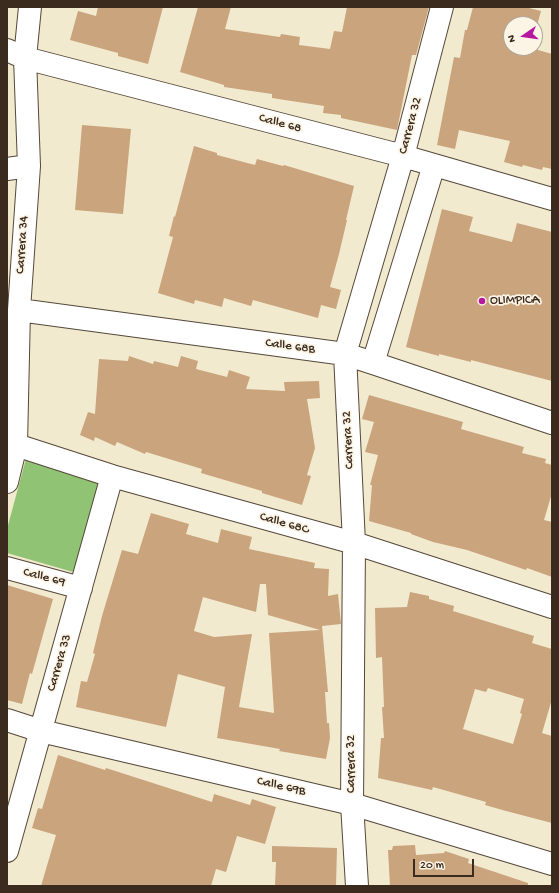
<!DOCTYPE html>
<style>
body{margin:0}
#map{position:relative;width:559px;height:893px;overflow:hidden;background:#f2eacf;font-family:"Gochi Hand",sans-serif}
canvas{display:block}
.frame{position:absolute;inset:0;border:8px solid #3b2a1e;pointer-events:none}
.north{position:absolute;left:503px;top:16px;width:40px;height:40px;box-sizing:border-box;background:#fcf5e5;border:1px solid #afa495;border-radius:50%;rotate:257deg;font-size:11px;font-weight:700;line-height:16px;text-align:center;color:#3b2a1e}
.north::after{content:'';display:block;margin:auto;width:14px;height:18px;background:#b5179e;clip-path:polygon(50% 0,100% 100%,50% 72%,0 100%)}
.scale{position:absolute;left:413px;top:859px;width:61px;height:18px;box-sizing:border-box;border:2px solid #3b2a1e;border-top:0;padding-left:5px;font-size:12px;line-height:14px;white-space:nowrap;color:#3b2a1e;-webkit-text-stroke:3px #fcf5e5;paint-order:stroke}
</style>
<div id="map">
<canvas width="559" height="893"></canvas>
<div class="frame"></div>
<div class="north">N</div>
<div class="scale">20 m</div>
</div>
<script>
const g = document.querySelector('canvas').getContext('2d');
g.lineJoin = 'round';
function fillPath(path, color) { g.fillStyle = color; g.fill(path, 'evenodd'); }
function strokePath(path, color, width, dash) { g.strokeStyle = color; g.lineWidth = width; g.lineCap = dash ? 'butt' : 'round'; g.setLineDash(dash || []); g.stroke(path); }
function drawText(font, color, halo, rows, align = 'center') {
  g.font = font + ' "Gochi Hand",sans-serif'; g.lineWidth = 3.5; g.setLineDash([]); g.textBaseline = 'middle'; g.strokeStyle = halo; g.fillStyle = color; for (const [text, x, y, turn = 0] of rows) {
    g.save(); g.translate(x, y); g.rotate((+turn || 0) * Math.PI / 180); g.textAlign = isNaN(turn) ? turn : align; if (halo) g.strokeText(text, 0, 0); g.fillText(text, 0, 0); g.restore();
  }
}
fillPath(new Path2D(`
 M27,455L103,480L80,574L7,553V529Z`), '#91c374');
fillPath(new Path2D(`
 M98,7H163L148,64L118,56V53L70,40L78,11L96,16Z
 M198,7H231L225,29L280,37L281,34L300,37L299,45L330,49L334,31L342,32L347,7H429L416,55H412L397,130L341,118V115L323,113L324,106L272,98V94L224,87V85L180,72Z
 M473,7H525L541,11L535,33V24H511V48H531L552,54V169L543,167L542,170L523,165L522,167L504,162L510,141L459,130L455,149L437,145L454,57L460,58L465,30H467Z
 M82,125L131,129L123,214L75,210Z
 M194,146L217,153V155L255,165L257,159L283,166L284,165L354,186L346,220H347L339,254L330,287L341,290L336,309L321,305L318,318L253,300L251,306L224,298L222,307L195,300L194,304L158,293L173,237L169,236L174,216L175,217Z
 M442,209L473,217L469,231L512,242L517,223L552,232V381L471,360V362L439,354V356L406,347Z
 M129,356L153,364L154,361L178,367L181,356L198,361L196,369L227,377L229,370L250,377L246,389L285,391L284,382L319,381L320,398L307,399L315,448L307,475L311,476L302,505L262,493V491L201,473L202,469L146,452L145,454L117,442L115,446L95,437L94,441L80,435L88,412L95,414L99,359L128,361Z
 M369,395L463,422L461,429L524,447L522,453L546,459L545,463L552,465V493L544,520L552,522V577L527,568L526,570L467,550L433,542L411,534V533L369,521L372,485H370L378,455L365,452L374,422L362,419Z
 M151,513L189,524L186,534L218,543L221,529L252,537L249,549L315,563L314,568L329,569L328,596L338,594L341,624L322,626L328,692H325L327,723H329L330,738L326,759L279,751L280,749L217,738L225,687L178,674L166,727L76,707L81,681L87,682L95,654L93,653L102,616L122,550L138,554ZM260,584H266L268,615L320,630L269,633L274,713L239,707L252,634L214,637L194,631L203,597L256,612Z
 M7,585L53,599L32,674L30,673L22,704L7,700Z
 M410,592L429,596V599L454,606L453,611L534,636L532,643L552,649V699L542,733L552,736V823L506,811L485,805L486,802L433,787L432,790L378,778L381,738H384L382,707H384L382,657L376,658L375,608L407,607ZM488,688L524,699L520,713L522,714L513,744L463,729L475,689L486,692Z
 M58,755L105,770L106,768L212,802L214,794L250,805L252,799L276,807L265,844L237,836L226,872L216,869L211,886H41L56,835L32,828L38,808L42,809Z
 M415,845L416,855L444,853L445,851L469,859L468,863L528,883V886H390L388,850H392L393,846Z
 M272,846L337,848L336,886H275L276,862H272Z`), '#c9a47c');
const minor = new Path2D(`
 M7,50L25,58L403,156L552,199
 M7,169L29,166
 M19,310L345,354L373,363L552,423
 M373,363L434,165
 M16,445L112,476L354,543L552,607
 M7,482L16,445L19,310L29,166L25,58L30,7
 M7,568L81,588
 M7,720L41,731L352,804L552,864
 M7,851L112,476
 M357,886L352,804L354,543L345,354L403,156L442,7`);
strokePath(minor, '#564739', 24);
strokePath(minor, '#fff', 22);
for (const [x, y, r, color] of [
 [482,301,4,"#b5179e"]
]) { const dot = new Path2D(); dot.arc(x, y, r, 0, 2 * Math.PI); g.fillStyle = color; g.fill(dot); strokePath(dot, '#fcf5e5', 1.5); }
drawText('13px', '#3b2a1e', '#fcf5e5', [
 ["Calle 68",280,124,15],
 ["Carrera 32",411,126,-75],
 ["Carrera 34",23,245,-86],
 ["Calle 68B",290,347,8],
 ["Carrera 32",349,440,-93],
 ["Calle 68C",284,524,16],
 ["Calle 69",44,578,15],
 ["Carrera 33",60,663,-74],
 ["Carrera 32",352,764,-90],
 ["Calle 69B",281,787,13]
]);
drawText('13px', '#3b2a1e', '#fcf5e5', [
 ["OLIMPICA",490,301]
], 'left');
</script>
